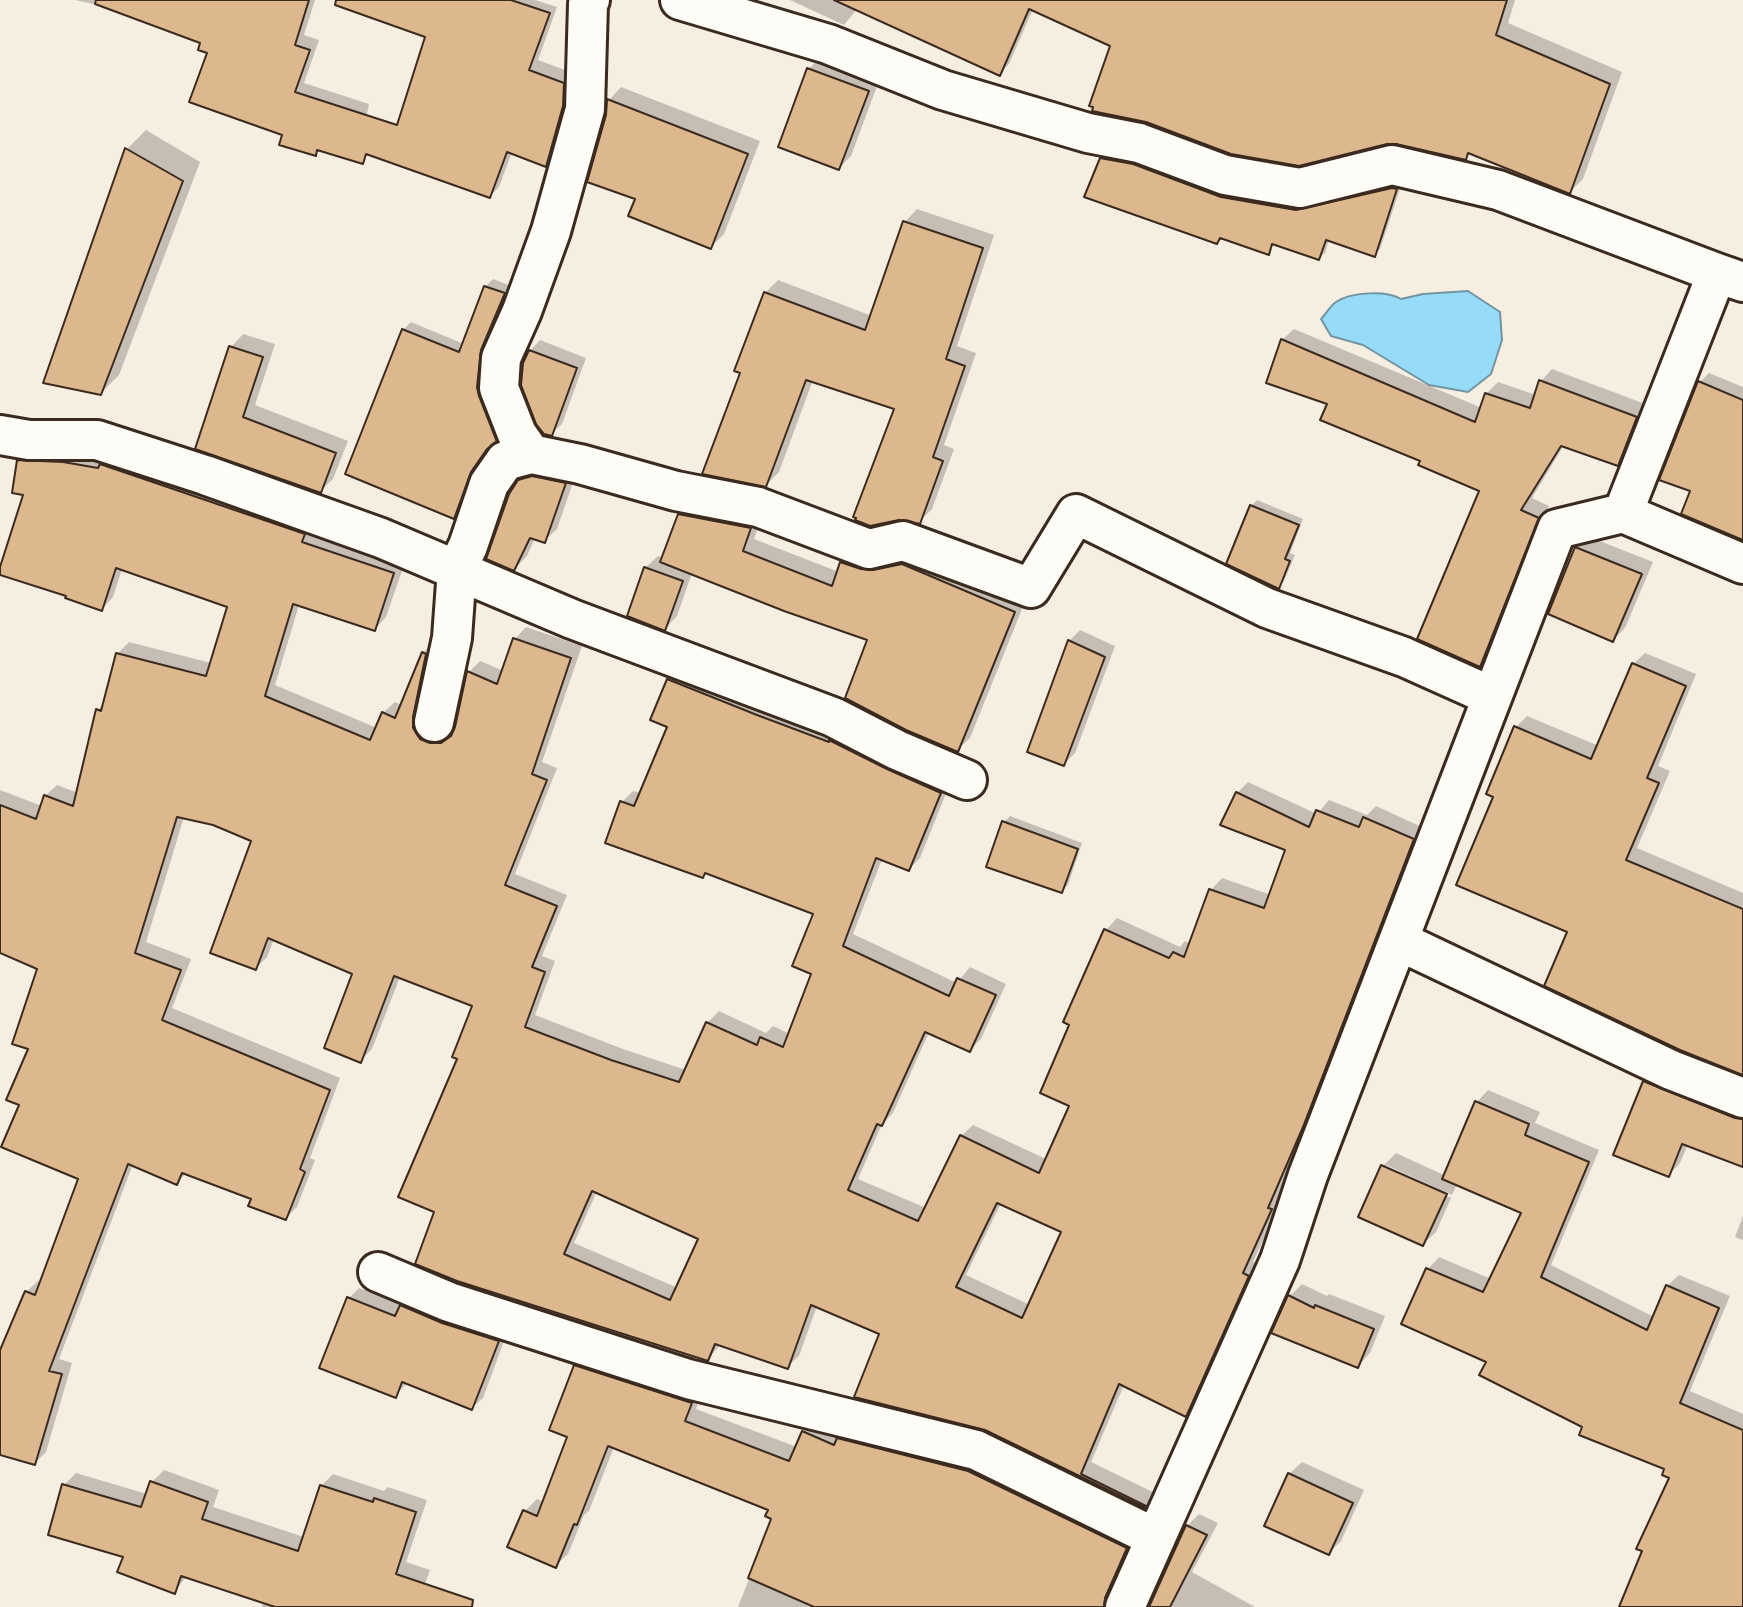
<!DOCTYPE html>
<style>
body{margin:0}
canvas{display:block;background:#f7eee2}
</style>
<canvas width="1743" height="1607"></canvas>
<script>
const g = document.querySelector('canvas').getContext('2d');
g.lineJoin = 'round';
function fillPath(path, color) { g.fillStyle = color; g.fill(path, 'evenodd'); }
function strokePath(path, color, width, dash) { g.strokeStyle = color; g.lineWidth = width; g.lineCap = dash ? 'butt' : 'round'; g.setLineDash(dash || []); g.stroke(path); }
const water = new Path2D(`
 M1468,291L1500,312L1502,340L1491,374L1468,392L1429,385L1363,345L1331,336L1321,319C1326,314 1330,306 1336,302C1350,292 1386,290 1401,299L1423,294Z`);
fillPath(water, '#96dcf8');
strokePath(water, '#7295a1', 2);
fillPath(new Path2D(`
 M75,0H315L304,35L319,40L304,83L369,104L360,149H320L315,154L285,134L209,52L202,42L112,8Z
 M448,0H535L557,7L538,60L573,73L572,95L555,155L546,164L512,152L499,187L490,196Z
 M790,0H1515L1508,23L1622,72L1583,179L1570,192L1471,153L1465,158L1112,45L1033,9L1009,64L999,74L857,9L844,25Z
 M821,56L880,78L851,156L839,168L780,146L809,69Z
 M621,87L760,141L724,234L711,247L637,198L608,115L609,100Z
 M146,130L200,162L119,375L100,394L45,382L127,149Z
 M1108,153L1399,182L1402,183L1380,249L1374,255L1329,240L1325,253L1319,258L1275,243L1268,253L1222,237L1217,242L1102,159Z
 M917,209L994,235L957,346L976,353L944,445L954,449L932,509L919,522L896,408L813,380L779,472L766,485L742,372L765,293L778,280L872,316L905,222Z
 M493,279L511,286L488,341L484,378L503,433L491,443L478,462L461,509L454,516L403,330L411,322L464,344L485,287Z
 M1294,329L1482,408L1486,394L1498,382L1536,395L1541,381L1552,369L1648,405L1629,452L1617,464L1564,445L1532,498L1549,506L1492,653L1480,665L1482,490L1422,460L1329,403L1282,340Z
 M243,334L275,344L255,405L348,441L333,479L320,491L198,448L231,347Z
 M540,340L586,358L562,424L551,434L530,351Z
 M1709,373L1743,387V538L1693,490L1700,382Z
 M31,450L75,451L405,562L386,617L375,629L299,605L275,685L377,728L383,713L395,702L402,705L423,653L435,642L442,733L455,732L469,672L480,661L504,671L515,639L526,627L582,646L542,762L557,768L515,874L567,895L542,956L555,961L535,1015L623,1049L686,1070L707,1023L719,1011L766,1033L773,1026L790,1034L813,973L815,913L707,872L703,876L622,802L633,791L641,793L669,726L668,680L679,668L951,781L920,858L909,869L882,859L853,934L957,983L970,967L1006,984L981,1039L970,1050L929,1032L893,1113L882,1124L858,1179L926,1208L961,1136L973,1125L1046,1159L1071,1105L1072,1024L1106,930L1117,918L1180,947L1185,941L1191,944L1211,890L1222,878L1271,895L1287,849L1237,793L1248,782L1317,814L1329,800L1367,815L1376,806L1424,828L1314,1114L1278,1196L1282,1198L1253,1262L1259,1264L1197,1403L1186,1415L1124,1385L1091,1462L1157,1494L1145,1506L986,1429L882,1333L817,1306L799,1356L787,1367L721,1344L708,1359L437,1212L460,1058L474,1005L400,977L372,1049L361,1060L354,973L274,939L267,957L256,968L254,840L214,824L184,817L146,942L191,959L172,1008L340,1078L310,1158L315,1160L297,1207L286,1218L253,1198L187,1172L176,1183L133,1164L59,1359L72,1363L46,1452L35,1463L0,1453V1348L4,1344L26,1292L38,1281L42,1282L80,1178L21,1105L30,1048L39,968L0,951V790L42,806L45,796L57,785L78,793L97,710L105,703L117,654L129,642L211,663L229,606L122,569L113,597L102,609L68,594L0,573L26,494L19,461ZM597,1191L701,1238L678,1288L574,1243ZM1001,1203L1063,1231L1030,1305L966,1275Z
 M533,468L577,471L557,529L544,541L535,538L527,556L514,569L520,481Z
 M1257,500L1303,519L1290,553L1295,555L1284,581L1279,587L1251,506Z
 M692,502L762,516L754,539L839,572L842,563L855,550L915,552L1026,599L970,738L957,750L869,638L692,573L677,616L665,629L645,568L658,556L664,558L679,515Z
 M1587,536L1653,562L1625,628L1613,640L1575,549Z
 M1080,630L1115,646L1075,753L1064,764L1069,641Z
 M1645,653L1696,674L1658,766L1670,771L1637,848L1743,893V1073L1569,931L1496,796L1516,727L1527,716L1599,746L1633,664Z
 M1010,816L1082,843L1068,885L1062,891L1004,822Z
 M1656,1070L1743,1106V1165L1688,1144L1680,1163L1669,1175L1644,1082Z
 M1488,1090L1540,1112L1535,1123L1599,1150L1551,1265L1654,1317L1667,1286L1679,1275L1730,1296L1690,1391L1743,1414V1607H1619L1645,1550L1671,1477L1667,1469L1585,1426L1489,1361L1428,1269L1439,1257L1491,1279L1524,1212L1457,1184L1452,1195L1386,1165V1169L1451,1198L1436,1232L1423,1244L1383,1166L1396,1153L1446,1176L1477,1102Z
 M1743,1216V1240L1735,1237Z
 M1302,1284L1327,1296L1329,1294L1385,1316L1370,1353L1358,1366L1290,1296Z
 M359,1288L403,1304L412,1295L508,1330L483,1398L472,1408L407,1383L395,1396L349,1298Z
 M587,1354L703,1390L696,1409L797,1447L804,1432L816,1420L981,1459L1138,1536L1119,1607H738L773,1518L770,1509L614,1447L589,1511L584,1515L568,1554L555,1566L525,1511L537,1499L544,1502L569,1436L575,1366Z
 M1302,1462L1364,1490L1341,1541L1329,1553L1289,1474Z
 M164,1470L219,1490L213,1507L304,1537L321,1486L333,1474L384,1491L388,1487L427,1500L406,1562L430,1570L417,1607H262L263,1601L187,1576L174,1592L125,1556L64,1485L76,1473L147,1494L152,1482Z
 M1199,1514L1218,1523L1192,1572L1255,1607H1151L1187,1526Z`), '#0003');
const building = new Path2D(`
 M96,0H309L295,45L310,50L295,92L397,125L425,37L335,5L336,0H511L550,13L529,70L564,83L563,106L546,167L507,152L490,198L366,154L363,164L317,150L316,156L279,145L282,135L189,102L207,53L198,50L200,43L95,4Z
 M834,0H1507L1496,35L1610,84L1570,194L1468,153L1466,160L1396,144H1387L1299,166L1231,154L1146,122L1092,111L1093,107L1089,106L1110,46L1029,9L1000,76Z
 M807,68L869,91L839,170L778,147Z
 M607,99L748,154L711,249L628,216L635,199L587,182L606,115Z
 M125,148L183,181L101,395L43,383Z
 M1100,158L1133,164L1221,197L1296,210L1392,188L1397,189L1375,257L1326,240L1319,260L1272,244L1269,255L1220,238L1217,244L1084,197Z
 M903,221L983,248L946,359L965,366L933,457L943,461L920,524L899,520L870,526L855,520L856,518L853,517L894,409L806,380L766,487L702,474L740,373L734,371L764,292L865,330Z
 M484,286L505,293L481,350L477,387L479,396L497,442L487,449L471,472L454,519L345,474L402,329L459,352Z
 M1281,339L1475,422L1485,393L1530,408L1539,380L1637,417L1618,466L1561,446L1521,510L1539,518L1480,667L1417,639L1479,491L1418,465L1420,461L1320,420L1327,404L1266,383Z
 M229,346L263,357L243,417L336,453L321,493L195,449Z
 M529,350L577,368L552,436L544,434L536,424L521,385L523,363Z
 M1698,381L1743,400V540L1681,514L1690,491L1659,480Z
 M17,460L63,462L98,468L100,464L305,534L302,542L394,573L375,631L293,604L265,696L370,740L382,712L395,718L422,652L426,654L413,717V728L420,739L430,743H441L451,736L455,727L467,671L497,684L513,638L571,658L532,774L547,780L505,885L557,906L532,967L545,972L525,1027L611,1060L679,1082L706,1022L757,1045L760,1037L783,1047L811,974L792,966L813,914L705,873L703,878L605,843L620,801L634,806L667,727L650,720L667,679L757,715L829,742V740L887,769L941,793L909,871L876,858L843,946L949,996L957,978L996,995L970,1052L925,1032L882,1126L877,1124L848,1190L918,1221L960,1135L1039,1173L1069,1106L1040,1093L1069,1025L1063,1022L1104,929L1169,958L1173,952L1184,957L1209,889L1264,908L1285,850L1220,825L1236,792L1309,827L1316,810L1359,827L1363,817L1414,839L1303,1127L1268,1208L1272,1209L1243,1273L1249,1276L1186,1417L1119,1384L1081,1474L1146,1506L1145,1508L985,1430L854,1397L879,1334L811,1305L788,1369L715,1344L708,1361L457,1281L415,1264L434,1212L398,1197L457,1059L452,1057L472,1006L394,976L361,1063L324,1048L352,974L268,938L256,970L210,953L251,841L213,825L177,817L135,953L181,970L162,1020L330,1090L300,1169L305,1172L286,1220L248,1206L251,1199L182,1173L177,1185L128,1164L49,1371L62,1374L35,1465L0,1455V1350L25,1291L35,1295L78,1179L1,1147L19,1105L6,1100L28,1049L12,1044L37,969L0,953V805L36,819L44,795L73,806L96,709L101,711L116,653L206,676L227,607L116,568L102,611L65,598L66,596L0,575V567L23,495L12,493ZM592,1191L698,1239L670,1300L564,1254ZM997,1203L1061,1232L1022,1318L956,1287Z
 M532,476L566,483L545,543L530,538L514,571L486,559L509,494L518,480Z
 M1250,505L1299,525L1285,559L1290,561L1279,589L1226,564Z
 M678,514L751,528L743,551L832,586L840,562L861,569L873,570L902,564L1015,612L958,752L906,730L845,698L867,640L784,611L660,562Z
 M1575,547L1642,574L1613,642L1548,614Z
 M644,567L683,581L665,631L627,616Z
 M1068,640L1105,657L1064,766L1027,752Z
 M1632,663L1686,686L1647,778L1659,783L1626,860L1743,909V1075L1680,1050L1544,986L1567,932L1456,885L1493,797L1486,794L1514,726L1591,759Z
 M1002,821L1078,849L1062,893L986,867Z
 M1643,1081L1735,1118L1743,1119V1167L1682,1144L1669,1177L1613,1155Z
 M1475,1101L1529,1124L1525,1135L1589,1162L1541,1277L1647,1330L1666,1285L1719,1308L1680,1403L1743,1430V1607H1619L1642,1551L1636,1549L1669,1478L1662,1475L1664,1469L1579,1435L1582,1427L1479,1375L1486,1362L1401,1324L1426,1268L1483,1292L1521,1213L1442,1179Z
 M1381,1165L1447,1194L1423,1246L1358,1217Z
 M1288,1295L1314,1308L1315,1305L1374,1329L1358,1368L1271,1333Z
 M347,1297L395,1316L400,1305L442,1323L499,1341L472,1410L402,1382L396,1398L319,1368Z
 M574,1365L692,1403L685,1421L789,1461L802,1431L834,1445L837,1438L968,1471L1127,1548L1105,1598L1104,1607H814L748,1578L771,1519L765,1516L768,1510L608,1446L577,1525L574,1524L556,1568L507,1547L523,1510L537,1516L567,1437L549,1430Z
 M1288,1473L1353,1503L1329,1555L1264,1526Z
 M150,1481L208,1502L202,1519L298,1551L320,1485L373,1502L374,1498L416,1512L396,1574L473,1600L472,1607H275L181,1576L175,1594L117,1572L123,1557L48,1535L62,1484L141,1507Z
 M1186,1525L1207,1535L1170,1607H1149Z`);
fillPath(building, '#ddb88e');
strokePath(building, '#3b2a1e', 2);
const minor = new Path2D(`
 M590,0L588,4L585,109L551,231L522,311L501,358L499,388L517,434L531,454L580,464L676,491L758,507L869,549L903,541L1031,588L1076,514L1267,608L1404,657L1491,696
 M680,0L828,44L943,90L1088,133L1139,143L1225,175L1300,188L1392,165L1498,190L1717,273
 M0,435L29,440H97L205,475L381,538L572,619L833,717L897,750L967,780
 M1623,513L1717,273L1743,282
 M434,722L452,638L457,569L468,546L489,484L505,461L531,454
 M1399,941L1671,1070L1743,1098
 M378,1272L449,1302L688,1379L976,1450L1156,1538
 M1125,1607L1280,1260L1308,1175L1557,529L1623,513L1743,564`);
strokePath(minor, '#3b2a1e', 44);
strokePath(minor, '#fdfcf7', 38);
</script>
